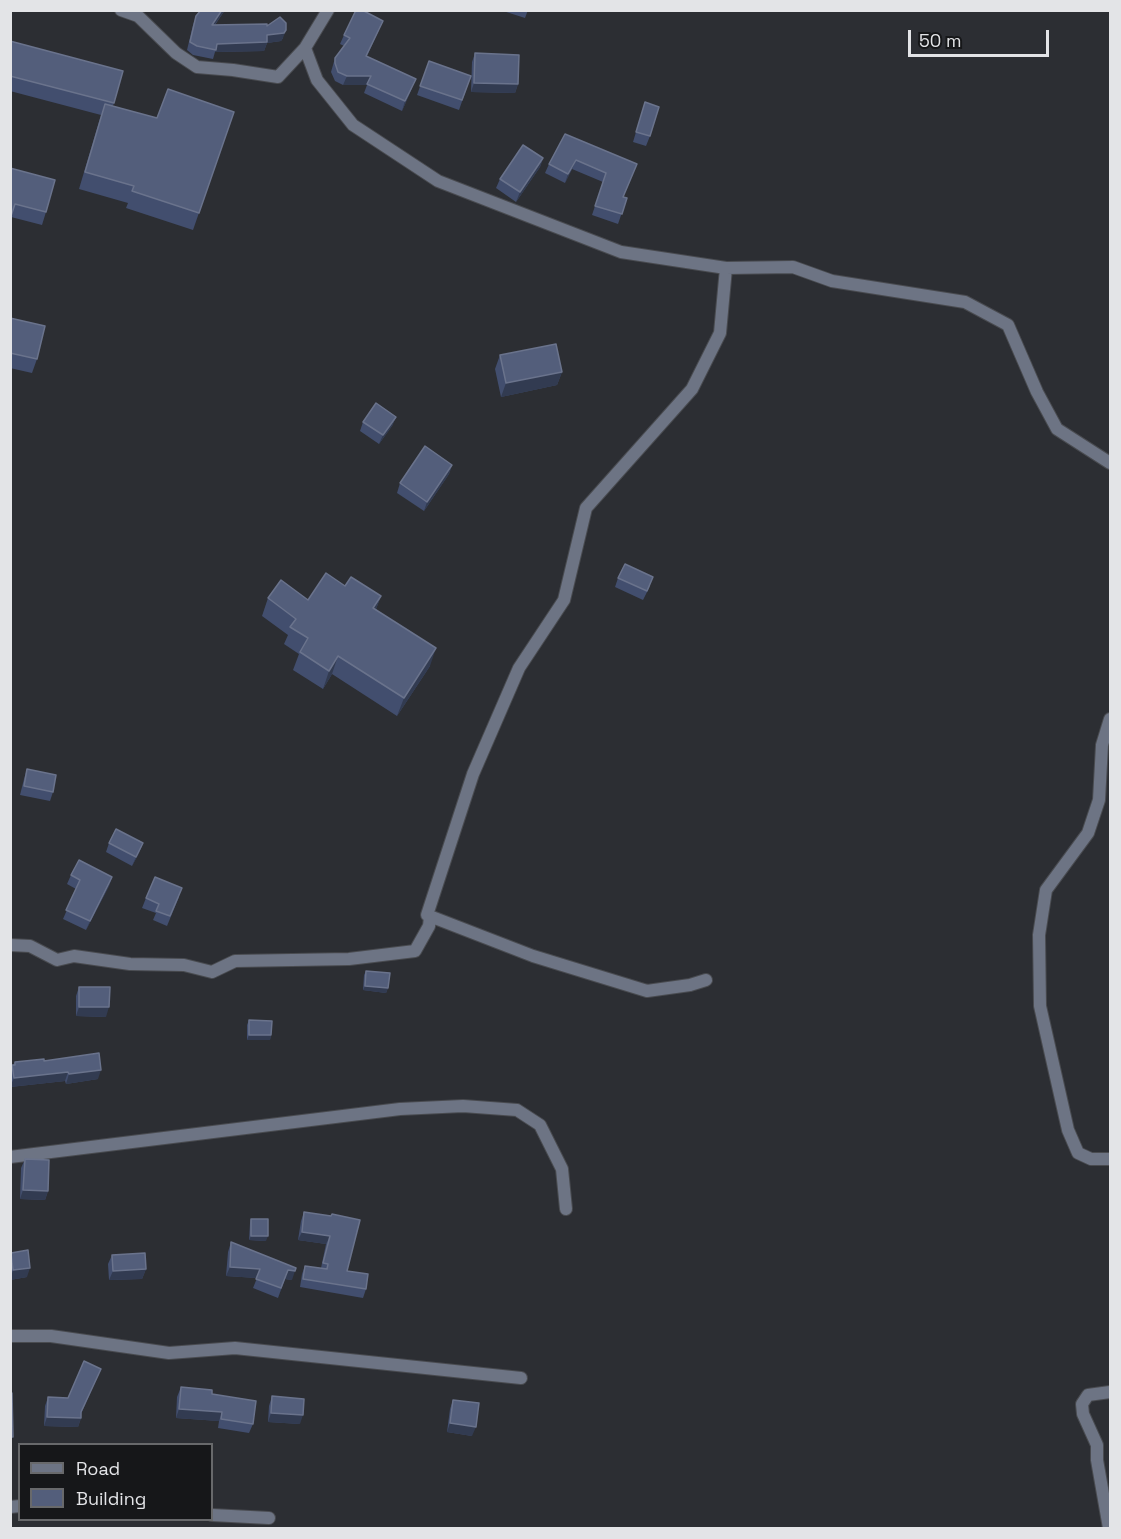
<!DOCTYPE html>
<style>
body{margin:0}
#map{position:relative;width:1121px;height:1539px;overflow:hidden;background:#2c2e33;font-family:"Space Grotesk",sans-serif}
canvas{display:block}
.frame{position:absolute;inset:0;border:12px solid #e3e4e7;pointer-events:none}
.legend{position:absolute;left:18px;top:1443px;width:195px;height:78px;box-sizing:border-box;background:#161719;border:2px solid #68696b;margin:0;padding:8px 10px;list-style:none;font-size:18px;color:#e3e4e7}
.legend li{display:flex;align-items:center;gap:12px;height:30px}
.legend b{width:30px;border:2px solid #68696b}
.scale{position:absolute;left:908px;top:30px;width:141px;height:27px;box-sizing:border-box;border:3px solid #e3e4e7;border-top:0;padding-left:8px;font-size:18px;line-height:21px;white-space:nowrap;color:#e3e4e7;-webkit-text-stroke:4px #161719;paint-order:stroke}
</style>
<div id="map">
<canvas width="1121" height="1539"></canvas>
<div class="frame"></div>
<ul class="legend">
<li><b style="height:8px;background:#6d7484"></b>Road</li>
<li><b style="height:16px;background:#535e7b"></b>Building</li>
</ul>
<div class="scale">50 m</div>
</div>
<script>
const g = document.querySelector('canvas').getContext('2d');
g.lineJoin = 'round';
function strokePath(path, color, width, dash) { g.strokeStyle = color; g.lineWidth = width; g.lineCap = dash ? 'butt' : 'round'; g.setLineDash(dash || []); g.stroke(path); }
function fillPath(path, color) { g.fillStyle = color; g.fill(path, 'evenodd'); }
const minor = new Path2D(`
 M121,10L138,16L176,53L197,67L233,70L278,77L305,48L317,80L353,125L438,181L621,252L726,268L793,267L832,281L965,302L1008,325L1037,392L1057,429L1110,463
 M305,48L328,10
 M1110,719L1102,745L1099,800L1088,833L1046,890L1039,935L1040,1006L1068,1130L1078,1153L1091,1159H1110
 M10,945L30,946L57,960L74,956L130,964L184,965L212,972L235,961L349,959L415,951L429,926L430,917
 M706,980L690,985L647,991L533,956L427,915L473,774L519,668L564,600L586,508L692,389L720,333L726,268
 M10,1157L400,1109L463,1106L517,1110L540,1125L562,1169L566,1209
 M10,1336H51L169,1353L235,1348L521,1378
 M10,1507L20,1506
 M212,1515L269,1518
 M1109,1528L1097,1460V1445L1083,1414L1082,1404L1088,1395L1110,1392`);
strokePath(minor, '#494b50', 14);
strokePath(minor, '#6d7484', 12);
fillPath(new Path2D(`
 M201,10H225L215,25L267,26L283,38L281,41L267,43L264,51L215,52L213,59L193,55L187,50L193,25L196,16Z
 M500,10H528L525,18Z
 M379,30L367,56L412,88L402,111L364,93L367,85H343L335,81L331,72L335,58L344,46L340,44L344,35Z
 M10,41L123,71L113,106L157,118L234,112L193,230L126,208L128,203L79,189L101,115L10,91Z
 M475,53L518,84L515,93L471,92L472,62Z
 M429,61L471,76L459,110L417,95Z
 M645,102L650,136L646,146L633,142Z
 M565,134L637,164L623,197L627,198L618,224L592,215L603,182L572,169L565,183L545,173L549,164Z
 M543,158L540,167L516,202L496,188L500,179Z
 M10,168L46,212L42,225L11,217Z
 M10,318L37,359L32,373L10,368Z
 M500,355L562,372L557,385L501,397L495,369Z
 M396,417L392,426L379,444L360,431L363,422Z
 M452,465L449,474L424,511L397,493L400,483Z
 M618,578L650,586L643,600L615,587Z
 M345,586L381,596L376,609L430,666L397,716L332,674L323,689L293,670L299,654L284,644L288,635L262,616L268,598L308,600Z
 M27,769L53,792L50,801L20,795L24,779Z
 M109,843H143L139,853L132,866L106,852Z
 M71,875L112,877L109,886L86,930L63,919L76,889L67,884Z
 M179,897L167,926L153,920L156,913L142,908L146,898Z
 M366,971L388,988L386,993L363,990L364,975Z
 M79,987L106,1017L76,1016V996Z
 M249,1020L271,1035L270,1040H247V1025Z
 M44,1061L98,1079L66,1084L65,1081L10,1087V1069L15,1062Z
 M25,1159L48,1191L45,1200L20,1199L21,1168Z
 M304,1212L331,1216L347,1271L366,1289L363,1298L300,1287L302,1274L305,1266L321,1268L326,1244L298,1240L301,1221Z
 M251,1219L266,1241L249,1240L250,1223Z
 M231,1242L292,1280L285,1279L278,1298L253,1288L257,1278L226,1276L228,1252Z
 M11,1253L27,1277L10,1280Z
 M112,1255L146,1269L142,1279L109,1280L108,1264Z
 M97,1378L81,1414V1418L78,1427L44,1426L45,1406L48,1397L68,1398Z
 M181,1387L212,1394L253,1424L249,1433L218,1428L219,1421L176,1418L177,1397Z
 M272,1396L300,1424L268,1422L269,1406Z
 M453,1400L472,1436L447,1432L450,1409Z`), '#424e6e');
fillPath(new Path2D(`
 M222,10H225L208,34L212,25Z
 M286,30L283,38L281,41L267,43L264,51L215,52L217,44L267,35Z
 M347,76H371L367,85H343Z
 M416,79L412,88L402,111L405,101Z
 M474,83L518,84L515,93L471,92Z
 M543,158L540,167L516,202L520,192Z
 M576,160L572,169L565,183L568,174Z
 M562,372L557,385L501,397L506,383Z
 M396,417L392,426L379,444L383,435Z
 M452,465L449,474L424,511L427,502Z
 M381,596L374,614L373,608Z
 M436,648L430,666L397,716L404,698Z
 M338,656L332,674L323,689L329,671Z
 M143,843L139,853L132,866L136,857Z
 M112,877L109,886L86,930L90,921Z
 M365,986L388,988L386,993L363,990Z
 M79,1007H109L106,1017L76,1016Z
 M249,1035H271L270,1040H247Z
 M101,1070L98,1079L66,1084L69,1074Z
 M68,1072L65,1081L10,1087L14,1078Z
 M23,1190L48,1191L45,1200L20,1199Z
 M302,1232L330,1236L326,1244L298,1240Z
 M251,1236H268L266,1241L249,1240Z
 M230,1267L260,1269L257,1278L226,1276Z
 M30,1268L27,1277L10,1280L13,1270Z
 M146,1269L142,1279L109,1280L113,1271Z
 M288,1270L295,1271L292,1280L285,1279L278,1298Z
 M101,1369L79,1418H81L78,1427L44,1426L47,1417L81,1412Z
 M179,1409L222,1412L219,1421L176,1418Z
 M271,1413L303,1415L300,1424L268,1422Z
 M450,1423L476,1427L472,1436L447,1432Z`), '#323b51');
const building = new Path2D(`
 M201,10H222L212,25L267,24V26L280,17L286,23V30L284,33L267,35V42L217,44L216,50L197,46L190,42L196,16Z
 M356,10H362L383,21L366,56L416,79L405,101L367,84L371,76H347L338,72L335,63V58L350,38L344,35Z
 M10,41L123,71L114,103L10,76Z
 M475,53L519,55L518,84L474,83Z
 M429,61L471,76L462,100L420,86Z
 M168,89L234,112L199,213L132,191L134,186L85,172L105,104L157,118Z
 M645,102L659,107L650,136L636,132Z
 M565,134L637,164L623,197L627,198L622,214L595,206L606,173L576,160L568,174L549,164Z
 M523,145L543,158L520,192L500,179Z
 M10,168L55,180L46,212L15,204L10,219Z
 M10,318L45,326L37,359L10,353Z
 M556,344L562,372L506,383L500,355Z
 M376,403L396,417L383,435L363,422Z
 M425,446L452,465L427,502L400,483Z
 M625,564L653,577L647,591L618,578Z
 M326,573L345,586L351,577L381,596L373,608L436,648L404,698L338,656L329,671L300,652L308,638L290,627L296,619L268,598L281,580L308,600Z
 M27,769L56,775L53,792L24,786Z
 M116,829L143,843L136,857L109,843Z
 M79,860L112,877L90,921L66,910L80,880L71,875Z
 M155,877L182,888L170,916L156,911L159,904L146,898Z
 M366,971L390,973L388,988L365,986Z
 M79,987H110L109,1007H79Z
 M249,1020L272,1021L271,1035H249Z
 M99,1053L101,1070L69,1074L68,1072L14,1078L12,1065H15V1062L44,1059V1061Z
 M25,1159L49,1160L48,1191L23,1190Z
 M304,1212L331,1216L332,1214L360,1220L347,1271L368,1274L366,1289L303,1279L305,1266L327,1269L328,1264L323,1263L330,1236L302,1232Z
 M251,1219H268V1236H251Z
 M231,1242L296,1268L295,1271L288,1270L281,1288L256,1279L260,1269L230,1267Z
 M28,1250L30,1268L13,1270L11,1253Z
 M145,1253L146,1269L113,1271L112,1255Z
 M84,1361L101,1369L81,1412V1418L47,1417L48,1397L68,1398Z
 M181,1387L212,1390V1394L256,1401L253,1424L221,1419L222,1412L179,1409Z
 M10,1393H12L13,1437H10Z
 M272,1396L304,1399L303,1415L271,1413Z
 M453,1400L479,1403L476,1427L450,1423Z`);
fillPath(building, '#535e7b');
strokePath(building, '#6a738c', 1.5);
</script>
